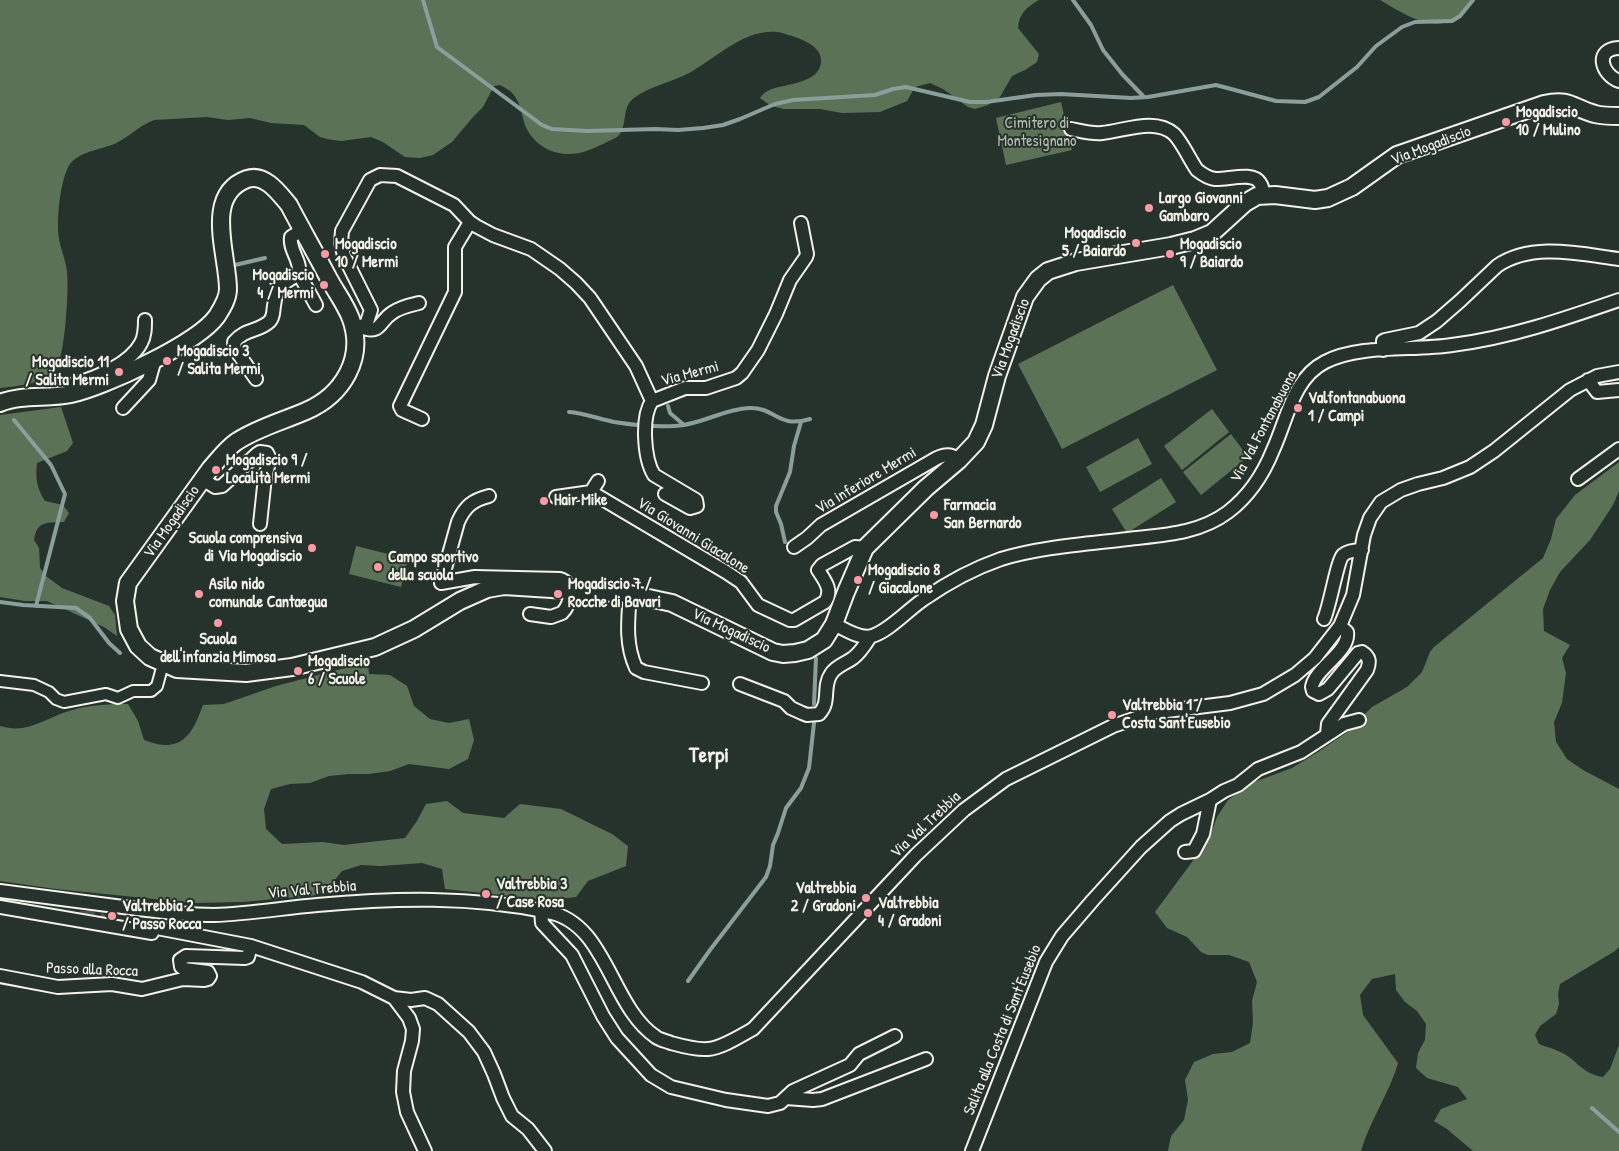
<!DOCTYPE html>
<meta charset="utf-8">
<style>
body{margin:0}
canvas{display:block;background:#26332d}
</style>
<canvas width="1619" height="1151"></canvas>
<script>
const g = document.querySelector('canvas').getContext('2d');
g.lineJoin = 'round';
function fillPath(path, color) { g.fillStyle = color; g.fill(path, 'evenodd'); }
function strokePath(path, color, width, dash) { g.strokeStyle = color; g.lineWidth = width; g.lineCap = dash ? 'butt' : 'round'; g.setLineDash(dash || []); g.stroke(path); }
function drawText(font, color, halo, rows, align = 'center') {
  g.font = font + ' "Patrick Hand",sans-serif'; g.lineWidth = 4; g.setLineDash([]); g.textBaseline = 'middle'; g.strokeStyle = halo; g.fillStyle = color; for (const [text, x, y, turn = 0] of rows) {
    g.save(); g.translate(x, y); g.rotate((+turn || 0) * Math.PI / 180); g.textAlign = isNaN(turn) ? turn : align; if (halo) g.strokeText(text, 0, 0); g.fillText(text, 0, 0); g.restore();
  }
}
fillPath(new Path2D(`
 M0,0H1039C1027,7 1019,13 1018,28L1039,54L1037,62L1025,70L1012,76L1000,97L988,105L975,109L968,107L943,89L930,83L915,87L907,101L880,112L842,113L820,109H784L771,106L760,98C763,94 766,91 772,89C786,84 820,83 821,62C821,57 820,54 818,51C812,43 801,39 792,36C787,35 782,32 777,32C743,29 717,58 689,73C672,82 650,86 634,98C622,107 627,121 621,132C619,137 613,139 609,141C592,149 578,157 559,153C543,150 529,138 524,122C521,112 520,102 513,94C510,90 505,88 500,85L494,86L483,107L473,117L452,142L433,155L420,158L405,157L383,142L371,137L341,141L327,139L320,137L304,125L271,123L250,118L228,120L207,117L154,120C140,125 130,136 118,142C104,150 81,150 70,164C60,179 56,221 59,239C61,250 66,261 67,272C69,289 65,368 52,376C41,383 13,387 0,388Z
 M1380,0H1474C1468,6 1463,13 1457,17C1434,35 1401,12 1380,0Z
 M1061,102L1072,150L1006,165L996,118Z
 M1173,285L1217,370L1062,449L1018,364Z
 M61,407L73,443L67,451L37,463C35,478 37,489 45,501L63,505L69,513L64,522C47,523 37,520 34,540L39,548L40,568L46,576L62,588L109,606L115,615L117,636L104,627L47,601H25L0,597V415Z
 M1212,409L1229,432L1182,470L1164,446Z
 M1231,434L1248,457L1201,495L1183,472Z
 M1138,438L1152,464L1100,492L1086,467Z
 M1619,462V491L1613,505L1590,540L1560,572L1550,590L1543,609L1544,631L1570,645L1562,658L1566,673L1562,703L1554,722L1556,742L1567,759L1583,770L1619,789V947L1615,951L1560,984L1558,994L1559,1004L1556,1014L1540,1026L1535,1035L1539,1044C1546,1047 1552,1048 1558,1051C1577,1058 1579,1073 1603,1077L1610,1069L1619,1045V1151H1473L1447,1129L1434,1121L1441,1109L1467,1099L1458,1087L1427,1078L1416,1068L1418,1053L1425,1040L1426,1024L1417,1011L1405,1002L1396,990L1395,974L1372,979L1360,995L1363,1015L1398,1063C1389,1094 1370,1120 1361,1151H1168L1171,1136L1184,1120L1188,1100L1185,1080L1194,1062L1213,1054L1232,1052L1250,1043L1253,1023L1252,1001L1257,982L1249,962L1229,955H1208L1201,952L1187,937L1167,928L1155,912L1209,839L1217,817L1228,800L1254,782L1292,768L1318,752L1346,733L1372,707L1407,687L1422,672L1430,652L1434,647L1543,558L1551,539L1556,519L1575,495Z
 M1161,478L1176,502L1127,533L1112,509Z
 M356,546L408,559L401,587L349,574Z
 M368,662L369,674L390,675L407,686L414,706L430,719L449,723L469,719L474,740L468,759L449,769L409,764L390,771L369,774H349L329,776L310,783L290,784L271,789L264,809L266,829L282,844L323,842L344,845L405,838L417,821L426,804L447,801L463,813L504,818L520,804L561,809L612,834L628,846L626,866L588,881L576,897L549,900L445,889L442,869L422,863L381,866L361,865L342,871L330,886L317,895L243,902L194,903L56,889L0,881V726C27,734 42,720 66,712C85,705 108,704 128,704L138,721L144,740C150,742 158,745 164,745C188,746 196,724 203,705L224,704L276,686Z`), '#5c7256');
strokePath(new Path2D(`
 M423,0L437,47L542,125L552,129L587,131L655,129L678,130L703,128L723,125L740,119L775,104L793,100L875,95L893,89L906,87L970,102H986L1036,95L1061,94L1131,98L1148,97L1216,85L1276,101L1305,102L1319,97L1357,67L1376,46L1402,27L1415,22L1452,21L1460,16L1473,0
 M1073,0L1091,25L1103,50L1122,74L1144,97
 M235,265L265,258
 M668,406L670,413L684,425
 M569,412C584,413 599,419 614,422C633,425 655,427 675,426C701,425 723,409 749,408C776,407 777,429 810,419
 M14,420L51,465L65,494L36,606
 M785,542L781,524L776,512V506L790,472L794,446L801,422
 M0,602L23,605L76,608L90,618L109,643L120,653
 M814,704L816,658
 M688,981L710,950L766,877L770,866L773,845L778,833L786,808L801,788L809,768L814,723
 M1592,1108L1619,1132`), '#8a9f9b', 4);
strokePath(new Path2D(`
 M86,911V914L90,917L104,920`), '#455049', 12, [12, 6]);
const pedestrian = new Path2D(`
 M0,681L34,685L49,692L56,699L64,702L106,694L118,698L133,691H151L157,686L163,664`);
const minor = new Path2D(`
 M1619,48C1594,49 1601,74 1619,81
 M1071,129C1081,131 1092,134 1102,133C1124,131 1155,117 1174,134C1182,142 1190,160 1197,170C1202,174 1208,178 1215,179C1227,180 1253,171 1260,183C1262,186 1263,191 1263,194
 M299,274L316,305
 M354,327L366,325L371,310L344,256L341,243L342,231L370,180L380,175L397,176L454,205L470,222L476,226L493,235L531,249L560,269L576,283L590,298L636,366L652,401
 M360,327C382,335 378,322 392,313C400,307 410,305 419,303
 M1383,350V341L1385,340L1419,333L1437,321L1460,301L1497,266C1532,242 1580,254 1619,259
 M256,379L235,349L234,342C245,328 259,332 270,321C274,316 273,311 274,306C276,286 283,283 299,274C301,259 289,251 291,237L302,230
 M1588,380L1597,392L1619,390
 M71,394L74,384C96,378 130,364 141,343C145,336 145,328 145,320
 M652,401L685,388H706L736,378L742,373L758,350L776,314L790,280L806,257L807,254L801,223
 M652,401C641,417 644,459 654,475L696,500L697,506L690,508L665,494
 M123,408L149,380L155,359
 M422,419L402,410L400,406L455,292V247L470,222
 M202,479L215,487L222,486L257,454L260,452L267,453L270,459L265,477L260,524
 M1578,479L1619,449
 M598,481L591,492L726,572L741,582L758,605L790,620H794L825,602C833,590 825,581 818,570L822,565L855,547L865,548
 M489,496C473,500 465,506 458,522L441,583L475,577L560,579C575,583 571,604 562,613L551,617L530,614
 M556,497L591,492
 M794,547L807,538L821,525L937,458C946,454 951,454 959,460
 M630,594C628,620 625,644 636,668L644,672L702,683
 M1324,619C1330,606 1337,561 1343,555C1348,551 1356,550 1362,550
 M834,624C844,629 861,640 872,636C888,632 910,608 924,599C947,583 975,568 1001,559C1041,547 1086,544 1128,539C1162,535 1199,534 1228,512C1249,496 1263,475 1273,450C1287,420 1293,378 1325,362C1360,344 1413,351 1452,345C1509,338 1564,319 1619,300
 M740,684L784,701L791,708L802,713L807,715L819,714C831,702 822,687 831,674C836,666 845,664 853,658C860,653 865,645 870,637
 M1327,734L1328,724L1367,670C1370,662 1370,657 1362,652L1358,653L1328,689L1319,694L1313,691L1312,687C1315,668 1350,652 1347,632L1340,626
 M1185,852L1194,851L1203,834L1210,800
 M0,891C41,896 82,902 123,907C153,911 183,915 214,915C248,914 283,908 317,905C394,898 472,896 548,912C607,923 610,1006 656,1037C660,1040 666,1041 671,1043C682,1046 696,1050 708,1049C722,1048 740,1036 753,1029L916,855L964,810L1006,779L1113,726L1151,713L1230,703L1263,694L1295,675L1315,658L1340,626L1353,595L1364,535L1370,518L1381,502L1401,490L1418,484L1443,478L1470,467L1494,451L1570,390L1597,376L1619,372
 M0,907L152,933
 M541,910L542,923L572,955L603,1016L617,1038L651,1075L671,1087L726,1100L768,1106L780,1103L793,1091L850,1065L859,1054L895,1036
 M157,928L251,946L362,982L394,998L411,1000L425,998L438,1004L469,1032L484,1052L494,1074L503,1098L512,1116L528,1129L545,1151
 M0,976L58,987L112,984L142,989L183,979L204,980L208,979L210,976L208,972L184,969L181,967L180,960L186,956L245,958L248,957L251,946
 M394,998L409,1018L413,1029L412,1041L404,1071L403,1092L407,1112L425,1151
 M786,1098L813,1100L822,1099L926,1059
 M972,1151L1046,962L1062,936L1093,900L1141,847L1170,821L1181,814L1210,800L1224,791L1238,785L1258,769L1301,752L1344,724L1359,720`);
const tertiary = new Path2D(`
 M0,403C21,394 48,399 71,394C104,387 198,343 217,316C222,308 228,299 228,289C228,255 203,195 247,179C265,173 279,193 289,205C302,230 316,254 329,279C336,292 346,305 351,319C365,358 343,395 306,411C283,421 257,428 236,442C226,449 218,460 210,469L128,583L125,601L129,629L138,646L150,657L177,669L246,673L292,667L375,647L414,629L460,601L487,589L504,586L630,594L672,603L773,652L783,654L795,653L808,650L824,640L834,624L846,592L865,548L926,488L959,460L976,442L984,425L997,376L1025,297L1038,279L1048,271L1076,262L1171,246L1195,240L1212,233L1245,203L1257,196L1275,195L1315,200L1328,198L1352,187L1397,155L1544,104C1571,98 1572,108 1595,114C1602,116 1611,116 1619,116`);
strokePath(pedestrian, '#f4f1e8', 14);
strokePath(minor, '#f4f1e8', 16);
strokePath(tertiary, '#f4f1e8', 20);
strokePath(pedestrian, '#26332d', 10);
strokePath(minor, '#26332d', 12);
strokePath(tertiary, '#26332d', 16);
for (const [x, y, r, color] of [
 [1506,122,5,"#ff9aa2"],
 [1149,208,5,"#ff9aa2"],
 [1136,243,5,"#ff9aa2"],
 [325,254,5,"#ff9aa2"],
 [1170,254,5,"#ff9aa2"],
 [324,285,5,"#ff9aa2"],
 [167,361,5,"#ff9aa2"],
 [119,372,5,"#ff9aa2"],
 [1298,408,5,"#ff9aa2"],
 [216,470,5,"#ff9aa2"],
 [544,501,5,"#ff9aa2"],
 [934,515,5,"#ff9aa2"],
 [312,548,5,"#ff9aa2"],
 [378,567,5,"#ff9aa2"],
 [858,580,5,"#ff9aa2"],
 [199,594,5,"#ff9aa2"],
 [558,594,5,"#ff9aa2"],
 [218,623,5,"#ff9aa2"],
 [298,671,5,"#ff9aa2"],
 [1112,715,5,"#ff9aa2"],
 [486,894,5,"#ff9aa2"],
 [866,898,5,"#ff9aa2"],
 [868,913,5,"#ff9aa2"],
 [112,916,5,"#ff9aa2"]
]) { const dot = new Path2D(); dot.arc(x, y, r, 0, 2 * Math.PI); g.fillStyle = color; g.fill(dot); strokePath(dot, '#26332d', 2); }
drawText('bold 16px', '#f4f1e8', '#26332d', [
 ["Mogadiscio",1516,113],
 ["10 / Mulino",1516,131],
 ["Largo Giovanni",1159,199],
 ["Gambaro",1159,217],
 ["Mogadiscio",1126,234,"right"],
 ["5 / Baiardo",1126,252,"right"],
 ["Mogadiscio",335,245],
 ["10 / Mermi",335,263],
 ["Mogadiscio",1180,245],
 ["9 / Baiardo",1180,263],
 ["Mogadiscio",314,276,"right"],
 ["4 / Mermi",314,294,"right"],
 ["Mogadiscio 3",177,352],
 ["/ Salita Mermi",177,370],
 ["Mogadiscio 11",109,363,"right"],
 ["/ Salita Mermi",109,381,"right"],
 ["Valfontanabuona",1308,399],
 ["1 / Campi",1308,417],
 ["Mogadiscio 9 /",226,461],
 ["Località Mermi",226,479],
 ["Hair Mike",554,501],
 ["Farmacia",944,506],
 ["San Bernardo",944,524],
 ["Scuola comprensiva",302,539,"right"],
 ["di Via Mogadiscio",302,557,"right"],
 ["Campo sportivo",388,558],
 ["della scuola",388,576],
 ["Mogadiscio 8",868,571],
 ["/ Giacalone",868,589],
 ["Asilo nido",209,585],
 ["comunale Cantaegua",209,603],
 ["Mogadiscio 7 /",568,585],
 ["Rocche di Bavari",568,603],
 ["Scuola",218,640,"center"],
 ["dell'infanzia Mimosa",218,658,"center"],
 ["Mogadiscio",308,662],
 ["6 / Scuole",308,680],
 ["Valtrebbia 1 /",1122,706],
 ["Costa Sant'Eusebio",1122,724],
 ["Valtrebbia 3",496,885],
 ["/ Case Rosa",496,903],
 ["Valtrebbia",856,889,"right"],
 ["2 / Gradoni",856,907,"right"],
 ["Valtrebbia",878,904],
 ["4 / Gradoni",878,922],
 ["Valtrebbia 2",122,907],
 ["/ Passo Rocca",122,925]
], 'left');
drawText('16px', '#b7beae', '#26332d', [
 ["Cimitero di",1037,124],
 ["Montesignano",1037,142]
]);
drawText('16px', '#f4f1e8', '#26332d', [
 ["Via Mogadiscio",1431,146,-21],
 ["Via Mogadiscio",1011,339,-70],
 ["Via Mermi",690,374,-15],
 ["Via Val Fontanabuona",1264,427,-62],
 ["Via inferiore Mermi",866,481,-31],
 ["Via Mogadiscio",172,522,-55],
 ["Via Giovanni Giacalone",693,536,32],
 ["Via Mogadiscio",731,631,25],
 ["Via Val Trebbia",926,825,-43],
 ["Via Val Trebbia",312,890,-5],
 ["Passo alla Rocca",92,970,2],
 ["Salita alla Costa di Sant'Eusebio",1003,1030,-68]
]);
drawText('bold 21px', '#f4f1e8', '#26332d', [
 ["Terpi",709,756]
]);
</script>
